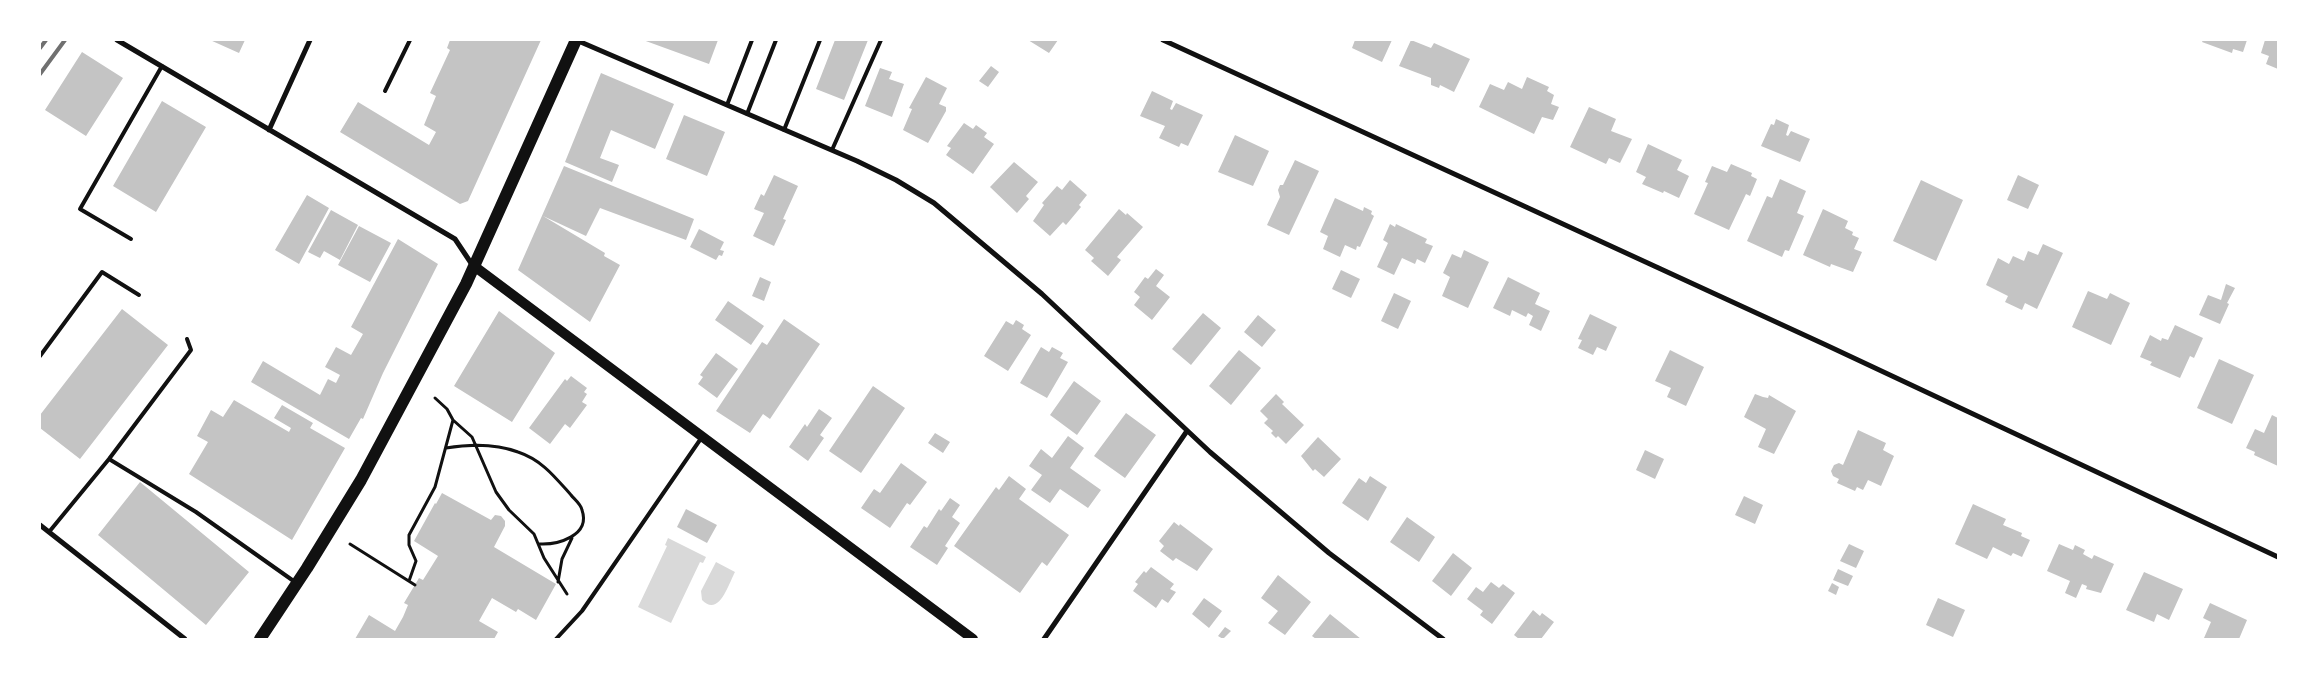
<!DOCTYPE html>
<style>
body{margin:0}
#map{position:relative;width:2318px;height:679px;overflow:hidden;background:#fff;font-family:"Noto Sans",sans-serif}
canvas{display:block}
.frame{position:absolute;inset:0;border:41px solid #fff;pointer-events:none}
</style>
<div id="map">
<canvas width="2318" height="679"></canvas>
<div class="frame"></div>
</div>
<script>
const g = document.querySelector('canvas').getContext('2d');
g.lineJoin = 'round';
function fillPath(path, color) { g.fillStyle = color; g.fill(path, 'evenodd'); }
function strokePath(path, color, width, dash) { g.strokeStyle = color; g.lineWidth = width; g.lineCap = dash ? 'butt' : 'round'; g.setLineDash(dash || []); g.stroke(path); }
fillPath(new Path2D(`
 M668,538L706,557L703,563L700,562L671,623L638,607L667,546L665,545Z
 M716,562L735,572C729,583 719,618 702,600L701,591Z`), '#d9d9d9');
fillPath(new Path2D(`
 M210,40H245L239,53Z
 M450,40H541L468,201L460,204L340,132L358,102L429,145L436,132L424,125L436,96L430,93L450,50L447,48Z
 M643,40H718L709,64Z
 M835,40H868L844,100L816,89Z
 M1028,40H1058L1049,53Z
 M1355,40H1392L1382,62L1352,48Z
 M1411,40L1431,48L1434,43L1470,59L1454,92L1440,85L1439,88L1431,85V78L1399,66Z
 M2203,40H2247L2243,52L2233,49L2232,53L2202,42Z
 M2265,40H2278V69L2266,64L2269,56L2261,53Z
 M82,52L123,78L86,136L45,110Z
 M991,66L999,72L988,87L979,81Z
 M880,68L892,72L889,79L904,84L892,117L865,106Z
 M601,73L674,104L655,149L611,130L600,158L619,165L612,182L565,162Z
 M926,77L947,88L939,104L946,107V111L928,143L903,130L912,109L909,108Z
 M1527,77L1549,87L1547,91L1554,95L1551,104L1559,107L1553,120L1542,117L1534,134L1479,107L1490,84L1504,90L1508,82L1522,89Z
 M1152,91L1173,101L1170,109L1172,110L1176,103L1203,115L1188,146L1181,143L1179,147L1159,138L1165,126L1140,116Z
 M162,101L206,127L156,212L113,186Z
 M1589,107L1616,119L1611,131L1632,139L1620,163L1609,158L1606,164L1570,147Z
 M684,115L725,132L707,176L666,159Z
 M1776,119L1789,125L1786,135L1788,136L1791,131L1810,139L1800,162L1761,146L1771,124L1774,125Z
 M964,123L973,129L976,125L987,133L984,137L994,144L973,174L946,155L951,148L947,146Z
 M1235,135L1269,151L1253,186L1218,172Z
 M1648,144L1682,160L1677,170L1689,176L1679,198L1664,191L1663,193L1642,184L1646,177L1636,172Z
 M1295,160L1319,171L1289,235L1267,225L1280,197L1278,190L1280,185H1283Z
 M1014,162L1038,182L1026,196L1029,199L1017,213L990,187Z
 M1731,164L1752,173L1751,176L1757,179L1750,196L1746,194L1729,230L1694,214L1708,183L1705,182L1712,166L1727,172Z
 M564,166L694,219L686,240L600,208L586,236L543,216L605,253L604,256L620,265L590,322L518,270Z
 M774,175L798,186L783,219L786,220L774,246L753,236L764,213L754,209L761,194L764,196Z
 M2018,175L2039,185L2028,209L2007,200Z
 M1780,179L1806,191L1797,213L1804,216L1789,251L1785,250L1782,257L1747,241L1767,196L1772,198Z
 M1070,180L1087,195L1079,205L1081,207L1066,225L1063,222L1050,236L1033,221L1044,205L1042,203L1057,186L1062,190Z
 M1921,180L1963,200L1936,261L1893,241Z
 M307,195L329,208L299,264L275,250Z
 M1335,198L1363,211L1364,207L1372,211L1371,214L1374,216L1360,247L1357,246L1356,250L1345,245L1340,257L1323,249L1328,236L1320,232Z
 M1119,209L1126,215L1127,213L1143,227L1117,257L1121,260L1108,276L1091,261L1094,258L1085,250Z
 M1823,209L1848,221L1845,228L1853,232L1852,235L1859,238L1854,249L1862,252L1853,272L1831,264L1830,267L1803,255Z
 M331,210L358,225L340,260L324,251L320,258L308,252Z
 M1390,224L1395,227L1396,224L1427,239L1425,243L1433,246L1425,263L1417,259L1415,264L1402,258L1394,275L1377,267L1388,243L1383,240Z
 M359,226L391,243L370,282L338,265Z
 M699,229L724,242L720,250L724,251L722,256L719,255L716,260L690,247Z
 M398,239L438,264L383,373L363,419L361,418L349,439L251,382L263,361L320,395L328,379L336,383L340,375L325,367L336,347L351,355L363,334L351,327Z
 M2043,244L2063,253L2037,309L2025,303L2022,310L2005,302L2008,296L1986,285L1998,258L2009,264L2013,256L2024,261L2028,251L2038,255Z
 M1464,250L1489,262L1468,308L1442,296L1450,277L1443,273L1452,254L1461,258Z
 M1156,269L1164,275L1156,286L1170,297L1152,320L1134,305L1140,297L1134,292L1145,277L1148,279Z
 M1341,270L1360,279L1351,298L1332,289Z
 M760,277L771,282L764,301L752,296Z
 M1508,277L1540,293L1535,304L1550,311L1541,331L1529,325L1533,316L1528,313L1526,317L1512,310L1510,316L1493,308Z
 M2226,284L2235,288L2227,303L2229,304L2220,324L2199,315L2208,295L2221,300Z
 M2088,291L2107,299L2110,293L2130,303L2111,345L2072,327Z
 M1394,293L1411,301L1398,329L1381,321Z
 M728,301L764,326L751,345L715,320Z
 M122,309L168,345L80,459L40,428V415Z
 M499,311L555,353L512,422L454,386Z
 M1203,313L1221,328L1191,365L1172,349Z
 M1590,314L1617,327L1606,351L1597,347L1593,355L1578,348L1582,340L1578,339Z
 M1258,315L1276,330L1262,347L1244,332Z
 M784,319L820,344L770,419L763,414L750,433L716,411L762,342L767,345Z
 M1016,320L1024,325L1022,329L1031,335L1008,371L984,356L1006,321L1013,325Z
 M2175,325L2203,338L2194,358L2190,356L2180,378L2150,365L2152,362L2140,357L2150,335L2161,341L2162,338L2168,340Z
 M1041,347L1049,352L1052,347L1063,353L1060,358L1068,362L1047,398L1020,383Z
 M1239,350L1261,368L1231,405L1209,386Z
 M1670,350L1704,367L1686,406L1667,397L1671,388L1655,381Z
 M716,353L738,369L717,398L698,384L703,377L700,375Z
 M2219,359L2254,375L2232,424L2197,408Z
 M571,376L587,388L584,392L587,394L582,402L587,405L570,428L565,424L550,444L529,428L565,379L567,381Z
 M1074,381L1101,401L1077,435L1050,415Z
 M873,386L905,408L861,473L829,451Z
 M1276,394L1284,402L1282,404L1304,425L1286,444L1278,436L1276,438L1271,433L1273,431L1264,423L1268,419L1260,411Z
 M1755,394L1763,397L1768,398L1769,395L1796,411L1774,454L1758,447L1766,429L1744,417Z
 M234,400L289,432L291,428L274,418L282,405L313,423L310,428L345,448L292,540L189,474L208,442L197,436L211,410L223,417Z
 M819,409L832,418L820,435L824,438L808,461L789,447L805,424L807,427Z
 M1126,413L1156,435L1125,478L1094,456Z
 M2272,415L2278,418V466L2254,455L2255,452L2246,448L2255,429L2264,433Z
 M1858,430L1886,443L1883,450L1894,456L1881,486L1868,480L1863,490L1857,487L1855,491L1837,483L1839,479L1833,476L1831,471L1834,465L1839,463L1843,465Z
 M935,433L950,442L943,453L928,443Z
 M1068,436L1084,448L1070,468L1101,490L1088,508L1060,489L1050,503L1031,490L1042,475L1029,466L1041,449L1052,458Z
 M1318,437L1341,459L1324,477L1315,469L1313,471L1301,456Z
 M1645,450L1664,459L1655,479L1636,470Z
 M901,463L927,482L910,505L907,503L890,528L861,508L874,489L880,493Z
 M1009,476L1026,489L1019,499L1069,535L1047,566L1042,562L1020,593L954,546L996,487L999,490Z
 M1370,476L1387,487L1368,521L1342,503L1359,478L1366,483Z
 M140,482L249,572L206,625L98,535Z
 M442,493L491,520L495,515L501,516L505,521V526L494,547L556,584L536,620L518,609L516,612L492,598L479,621L498,632L494,639H355L369,615L395,631L403,617L408,605L404,603L419,578L423,580L438,556L414,541L435,503L436,504Z
 M1744,496L1763,505L1755,524L1735,515Z
 M950,498L960,505L952,517L960,523L945,546L948,548L937,565L910,547L924,526L927,528L939,509L941,511Z
 M1973,504L2006,519L2003,525L2022,533L2021,536L2030,540L2022,557L2013,553L2011,556L1993,547L1987,559L1955,544Z
 M686,509L717,525L707,543L677,527Z
 M1407,517L1435,537L1419,562L1390,542Z
 M1174,522L1179,526L1180,524L1213,549L1197,571L1176,558L1173,561L1160,551L1164,546L1159,541Z
 M1849,544L1864,551L1856,568L1840,561Z
 M2059,544L2073,550L2075,545L2085,550L2083,554L2092,559L2094,555L2114,564L2101,593L2086,589L2087,586L2082,584L2076,598L2065,593L2070,581L2047,571Z
 M1453,553L1472,568L1451,596L1432,581Z
 M1151,567L1174,584L1170,589L1176,592L1168,603L1162,599L1156,608L1133,591L1138,584L1135,582L1144,571L1146,573Z
 M1838,569L1853,576L1848,586L1833,580Z
 M2144,572L2183,589L2169,620L2157,614L2154,622L2126,610Z
 M1278,575L1311,602L1285,635L1268,623L1278,611L1261,598Z
 M1491,582L1499,588L1503,584L1515,593L1492,624L1480,615L1483,611L1467,599L1476,587L1483,592Z
 M1832,583L1839,587L1836,595L1828,591Z
 M1204,598L1222,611L1209,628L1192,614Z
 M1938,598L1965,610L1953,637L1926,625Z
 M2210,603L2247,620L2239,639L2204,638L2211,622L2203,618Z
 M1533,610L1540,616L1542,613L1554,622L1541,639H1519L1514,635Z
 M1330,614L1361,639H1316L1312,636Z
 M1225,627L1231,631L1223,639L1218,636Z`), '#c4c4c4');
strokePath(new Path2D(`
 M435,398L447,409L453,420L472,437L496,492L509,510L534,534L544,558L567,594
 M446,448C470,444 494,443 518,452C542,460 555,477 571,495C574,499 581,504 582,510C591,536 557,545 539,544
 M350,544L415,585
 M409,581L416,561L409,545V535L435,487L453,420
 M558,582L562,559L572,538`), '#111', 3);
strokePath(new Path2D(`
 M385,91L410,40
 M727,105L752,40
 M747,114L776,40
 M784,130L820,40
 M832,150L881,40
 M131,239L80,209L162,66
 M40,356L102,272L139,295
 M109,459L196,512L295,582
 M49,532L109,459L191,350L187,339
 M556,639L582,611L702,437`), '#111', 4);
strokePath(new Path2D(`
 M117,40L455,239L473,266
 M576,40L857,161L896,180L934,203L1042,294L1210,452L1329,553L1443,639
 M1163,40L1826,345L2278,557
 M269,130L310,40
 M40,525L185,639
 M1044,639L1187,431`), '#111', 5);
strokePath(new Path2D(`
 M474,266L973,639`), '#111', 10);
strokePath(new Path2D(`
 M260,639L307,568L361,480L466,284L576,40`), '#111', 12);
strokePath(new Path2D(`
 M40,48L46,40
 M40,74L65,40`), '#707070', 4);
</script>
